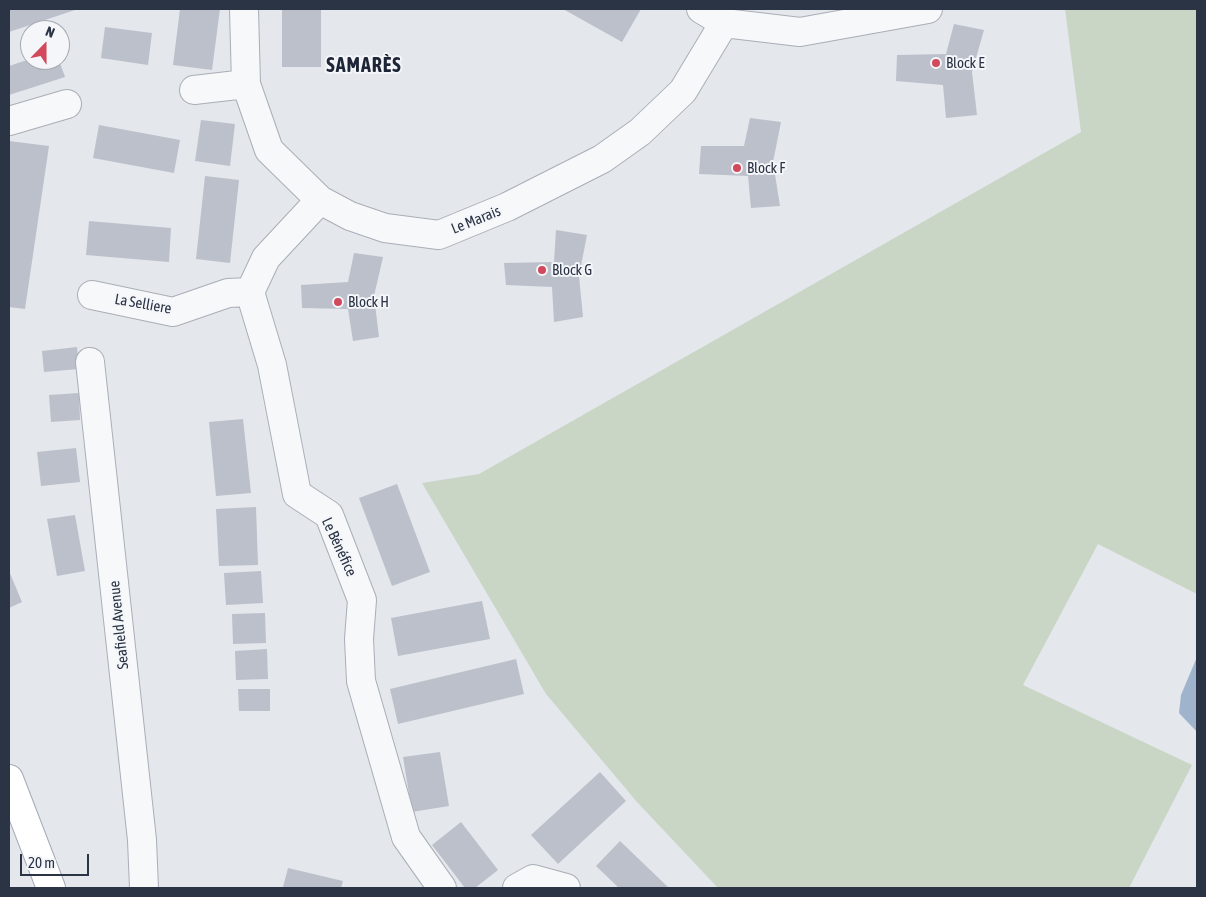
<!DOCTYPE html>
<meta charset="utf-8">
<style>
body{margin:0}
#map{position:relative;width:1206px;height:897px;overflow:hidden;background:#e4e7ec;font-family:"Asap Condensed",sans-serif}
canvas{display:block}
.frame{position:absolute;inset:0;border:10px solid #2b3445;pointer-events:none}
.north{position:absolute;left:20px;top:20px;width:50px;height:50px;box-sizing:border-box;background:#f4f6f9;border:1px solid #a4a8b1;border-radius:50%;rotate:22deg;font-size:14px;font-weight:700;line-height:20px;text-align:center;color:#2b3445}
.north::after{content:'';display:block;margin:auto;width:18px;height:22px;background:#d1495b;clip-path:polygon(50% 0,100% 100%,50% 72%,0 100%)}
.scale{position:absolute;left:20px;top:854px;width:69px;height:22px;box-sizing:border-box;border:2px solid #2b3445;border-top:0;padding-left:6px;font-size:15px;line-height:18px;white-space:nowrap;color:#2b3445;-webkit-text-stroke:4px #f4f6f9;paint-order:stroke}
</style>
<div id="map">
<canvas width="1206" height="897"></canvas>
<div class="frame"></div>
<div class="north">N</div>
<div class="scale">20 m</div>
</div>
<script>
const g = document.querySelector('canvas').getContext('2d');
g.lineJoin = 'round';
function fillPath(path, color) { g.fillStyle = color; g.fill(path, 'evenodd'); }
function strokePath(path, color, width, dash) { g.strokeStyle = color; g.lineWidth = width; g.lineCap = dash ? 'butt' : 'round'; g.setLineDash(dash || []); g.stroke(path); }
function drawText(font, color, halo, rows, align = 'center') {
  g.font = font + ' "Asap Condensed",sans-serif'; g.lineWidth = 4; g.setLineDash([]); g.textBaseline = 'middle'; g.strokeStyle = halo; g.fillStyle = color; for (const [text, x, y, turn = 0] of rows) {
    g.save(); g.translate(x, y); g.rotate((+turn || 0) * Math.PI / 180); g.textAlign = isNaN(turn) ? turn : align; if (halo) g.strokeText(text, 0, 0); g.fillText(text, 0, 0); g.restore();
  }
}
fillPath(new Path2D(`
 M1065,9H1197V594L1098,544L1023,685L1192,765L1129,888H718L637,802L546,694L422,483L479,474L1081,132Z`), '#c9d6c5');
fillPath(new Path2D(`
 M1197,657V732L1179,713L1181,695Z`), '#9fb4cc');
fillPath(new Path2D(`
 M9,9H78L9,32Z
 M180,9H220L212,70L173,65Z
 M294,9H321V67H282V10Z
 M563,9H641L622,42Z
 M954,24L984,30L972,72L977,115L946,118L943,85L896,81L897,55L946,54Z
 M105,27L152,33L148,65L101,58Z
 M30,59L59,60L65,77L9,95V66Z
 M750,118L781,122L773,162L780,206L751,208L748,176L699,174L701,146H744Z
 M201,120L235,124L230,166L195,161Z
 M99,125L180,140L174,173L93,158Z
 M9,141L49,146L25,309L9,307Z
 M205,176L239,180L230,263L196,259Z
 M89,221L171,228L169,262L86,255Z
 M556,230L587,235L579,276L583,317L554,322L552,287L506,285L504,263L554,262Z
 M354,253L383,257L374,296L379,337L353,341L348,309L302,308L301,285L348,282Z
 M77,347L79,369L44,372L42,351Z
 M79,393L80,420L51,422L49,395Z
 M243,419L251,493L216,496L209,422Z
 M76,448L80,482L41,486L37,452Z
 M397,484L430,572L392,586L359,498Z
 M256,507L258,565L219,566L216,509Z
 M75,515L85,571L57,576L47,519Z
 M9,571L22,602L9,608Z
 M261,571L263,603L226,605L224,573Z
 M482,601L490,639L398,656L391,618Z
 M265,613L266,643L233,644L232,614Z
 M267,649L268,679L236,680L235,651Z
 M516,659L524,694L398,724L390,689Z
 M238,689H270V711H239Z
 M440,752L449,806L412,812L403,757Z
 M600,772L626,801L558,864L531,835Z
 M461,822L498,870L475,888H465L432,845Z
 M620,841L669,888H619L596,866Z
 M288,868L343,881L341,888L283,887Z`), '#bbc0ca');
const minor = new Path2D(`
 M244,9L246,84L269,150L320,200L350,216L385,228L439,235L507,207L602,159L640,132L683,91L724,23L701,9
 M724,23L800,32L928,9
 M194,90L246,84
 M9,121L67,104
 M320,200L266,258L250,292L272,365L297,494L329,515L362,600L359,639L361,681L406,837L442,888
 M92,295L173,312L228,293L250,292
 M90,362L142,840L144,888
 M517,888L533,879L566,888`);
const major = new Path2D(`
 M9,779L51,888`);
strokePath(minor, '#a9aeb7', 30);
strokePath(major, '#a3abb8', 30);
strokePath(minor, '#f7f8fa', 28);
strokePath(major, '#fff', 28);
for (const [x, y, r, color] of [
 [936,63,5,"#d1495b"],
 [737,168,5,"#d1495b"],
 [542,270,5,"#d1495b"],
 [338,302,5,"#d1495b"]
]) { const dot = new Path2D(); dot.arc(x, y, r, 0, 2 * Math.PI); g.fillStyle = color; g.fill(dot); strokePath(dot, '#f4f6f9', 2); }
drawText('15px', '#2b3445', '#f4f6f9', [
 ["Block E",946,63],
 ["Block F",747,168],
 ["Block G",552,270],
 ["Block H",348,302]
], 'left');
drawText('15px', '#2b3445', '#f4f6f9', [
 ["Le Marais",476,220,-22],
 ["La Selliere",143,304,10],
 ["Le Bénéfice",339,547,65],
 ["Seafield Avenue",119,625,-96]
]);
g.letterSpacing = '1px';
drawText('bold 20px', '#1d2536', '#f4f6f9', [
 ["SAMARÈS",364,66]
]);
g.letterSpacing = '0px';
</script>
